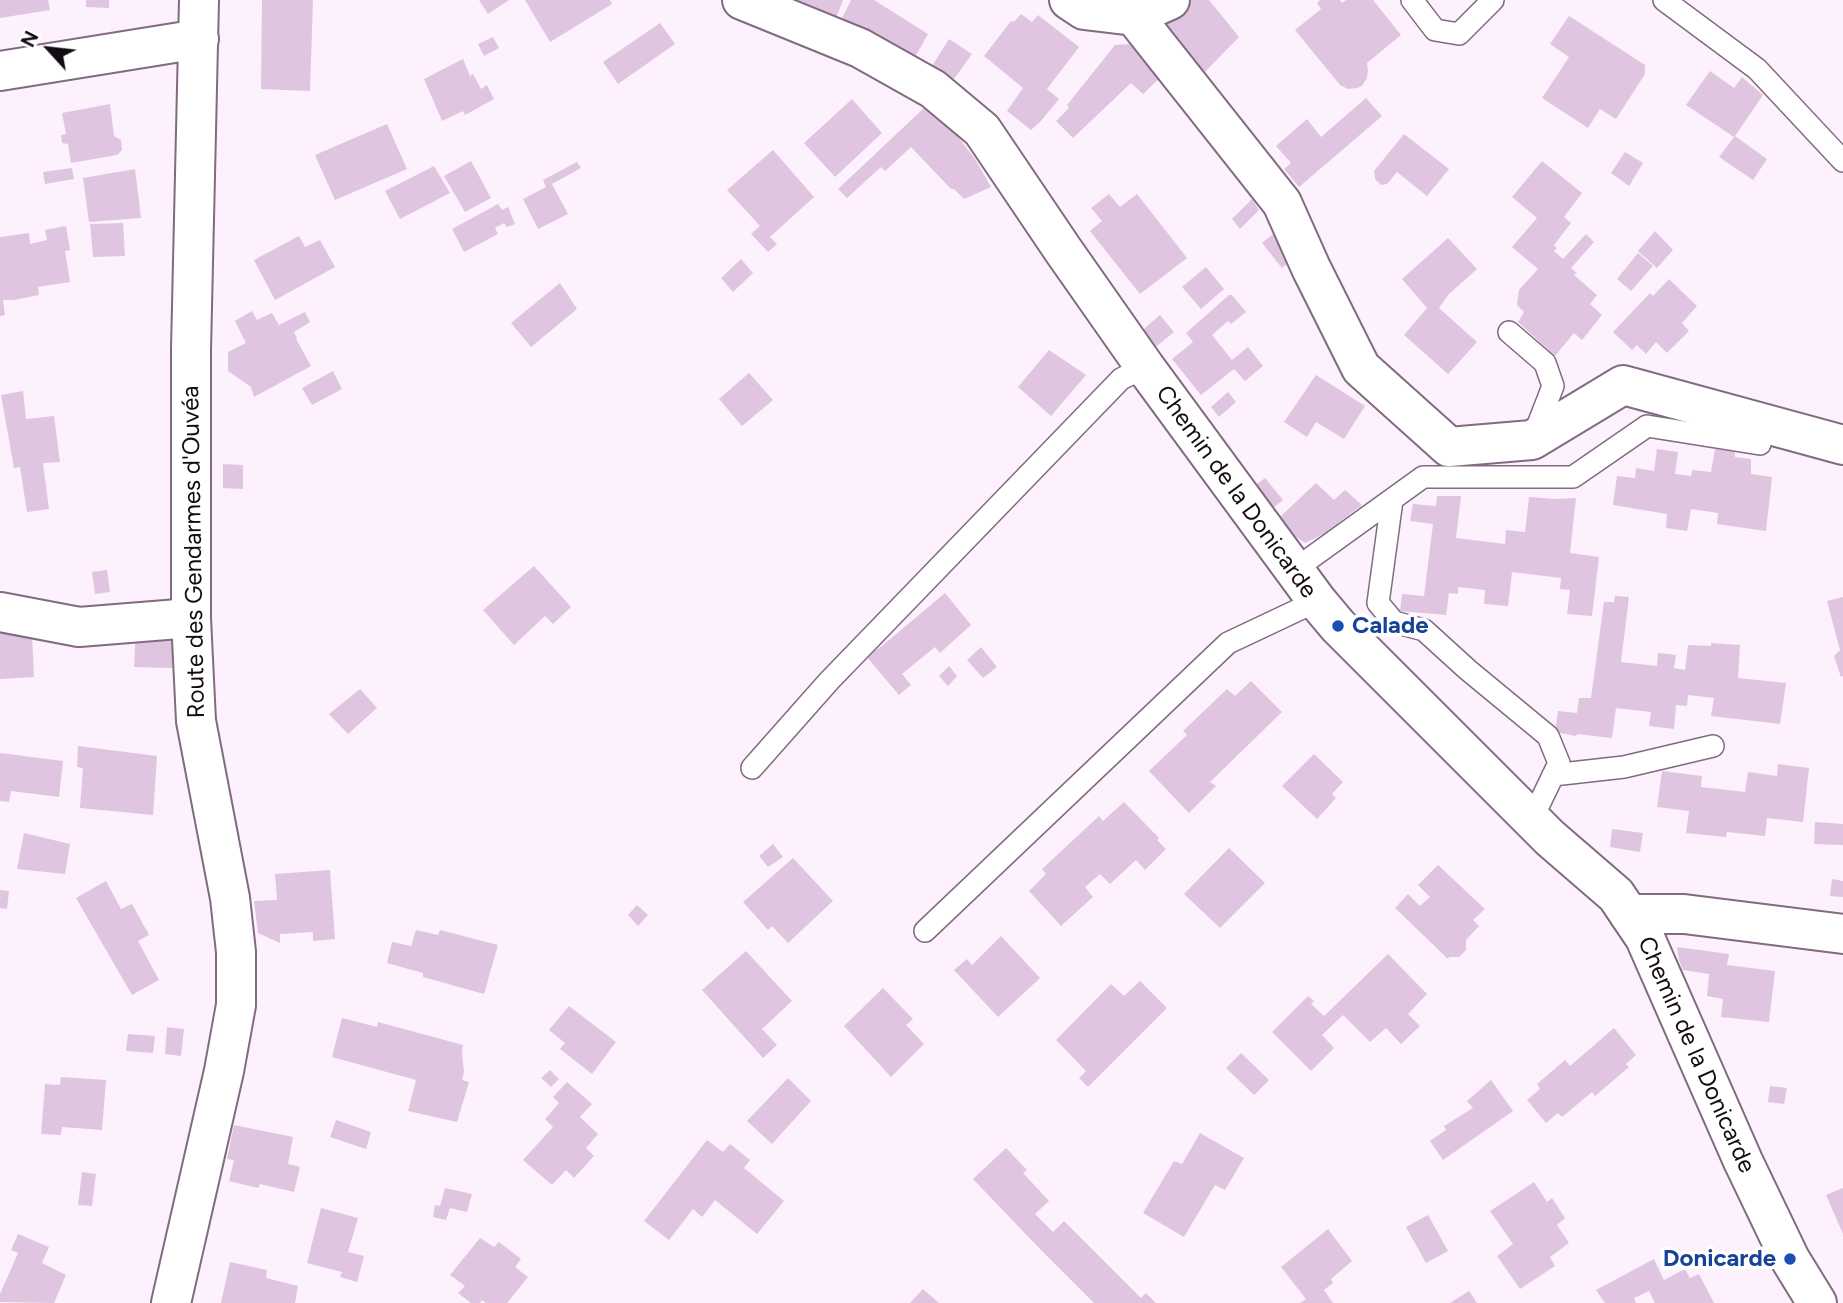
<!DOCTYPE html>
<meta charset="utf-8">
<style>
body{margin:0}
#map{position:relative;width:1843px;height:1303px;overflow:hidden;background:#fcf1fc;font-family:Figtree,sans-serif}
canvas{display:block}
.north{position:absolute;left:14px;top:14px;width:70px;height:70px;-webkit-text-stroke:5px #fff;paint-order:stroke;rotate:297deg;font-size:19px;font-weight:700;line-height:28px;text-align:center;color:#140b15}
.north::after{content:'';display:block;margin:auto;width:24px;height:32px;background:#140b15;clip-path:polygon(50% 0,100% 100%,50% 72%,0 100%)}
</style>
<div id="map">
<canvas width="1843" height="1303"></canvas>
<div class="north">N</div>
</div>
<script>
const g = document.querySelector('canvas').getContext('2d');
g.lineJoin = 'round';
function fillPath(path, color) { g.fillStyle = color; g.fill(path, 'evenodd'); }
function strokePath(path, color, width, dash) { g.strokeStyle = color; g.lineWidth = width; g.lineCap = dash ? 'butt' : 'round'; g.setLineDash(dash || []); g.stroke(path); }
function drawText(font, color, halo, rows, align = 'center') {
  g.font = font + ' Figtree,sans-serif'; g.lineWidth = 7; g.setLineDash([]); g.textBaseline = 'middle'; g.strokeStyle = halo; g.fillStyle = color; for (const [text, x, y, turn = 0] of rows) {
    g.save(); g.translate(x, y); g.rotate((+turn || 0) * Math.PI / 180); g.textAlign = isNaN(turn) ? turn : align; if (halo) g.strokeText(text, 0, 0); g.fillText(text, 0, 0); g.restore();
  }
}
fillPath(new Path2D(`
 M0,0H48L50,10L0,18Z
 M86,0H109V8L86,7Z
 M262,0H313L310,91L261,89Z
 M479,0H509L488,14Z
 M525,0H610L612,4L550,42Z
 M784,0H843L835,21Z
 M851,0H874L928,34L915,57L873,33L871,35L840,22Z
 M1189,0H1209L1239,37L1196,81L1160,31Z
 M1320,0H1340L1342,3L1346,0H1373L1401,35L1367,63L1368,70L1367,78L1362,86L1357,88L1348,89L1340,85L1295,30L1321,9L1317,3Z
 M1021,14L1032,22L1038,15L1079,47L1047,89L1059,99L1040,122L1031,130L1007,111L1023,88L984,56L1011,21L1014,22Z
 M1569,16L1645,65V74L1616,119L1600,109L1588,128L1542,98L1569,57L1550,44Z
 M660,23L675,44L618,84L603,62Z
 M1142,35L1170,68L1143,94L1131,83L1073,138L1056,121L1069,108L1067,105L1115,45L1130,44Z
 M493,37L499,48L484,56L478,44Z
 M949,39L972,54L954,79L932,66Z
 M463,59L470,76L473,74L481,89L487,85L494,99L465,115L463,111L442,121L424,79Z
 M1710,71L1734,88L1742,77L1763,95L1735,136L1767,159L1753,180L1719,157L1734,137L1686,105Z
 M1366,98L1382,116L1299,187L1284,169L1291,163L1276,146L1307,119L1321,137Z
 M852,99L882,133L835,177L804,143Z
 M110,104L114,136L121,140L122,150L117,155L71,163L68,144L62,143L61,135L66,134L62,113Z
 M924,108L952,129L975,159L991,187L964,199L954,189H951L911,147L885,171L881,167L847,198L838,189Z
 M387,124L407,169L335,200L315,155Z
 M1404,134L1449,169L1427,196L1397,172L1387,184L1381,185L1375,179L1374,171Z
 M773,150L814,197L770,237L777,244L768,252L751,234L760,226L727,190Z
 M1625,152L1643,163L1629,186L1611,173Z
 M471,161L491,198L465,212L444,176Z
 M1542,161L1582,193L1564,217L1571,223L1554,245L1557,248L1554,251L1563,259L1586,234L1594,242L1571,268L1577,273L1574,275L1597,295L1590,304L1602,315L1582,340L1574,333L1555,356L1518,322L1524,312L1517,305L1519,290L1538,269L1512,247L1537,218L1512,197Z
 M577,162L581,168L552,184L568,214L538,229L523,199L546,187L543,180Z
 M434,166L450,193L400,219L385,191Z
 M72,168L74,179L45,184L43,172Z
 M135,169L141,218L89,222L83,178Z
 M1109,194L1120,207L1137,194L1187,258L1140,294L1090,231L1102,221L1091,208Z
 M1252,199L1259,210L1240,229L1232,219Z
 M498,204L502,210L508,207L515,224L507,227L504,223L495,228L498,234L464,252L452,229Z
 M123,223L125,256L93,257L90,224Z
 M66,226L70,250L65,251L70,282L38,287L39,295L14,300H3L5,315L0,316V237L29,233L30,244L47,240L45,230Z
 M1278,230L1300,254L1282,268L1262,243Z
 M1655,231L1673,250L1657,268L1638,251Z
 M299,236L305,247L320,240L335,267L275,300L254,260Z
 M1448,238L1477,269L1449,294L1439,308L1477,342L1448,374L1404,335L1427,308L1402,279Z
 M1638,253L1653,266L1631,291L1617,279Z
 M741,259L753,273L733,292L721,278Z
 M1206,267L1224,289L1201,309L1182,287Z
 M1669,279L1697,306L1682,323L1689,331L1667,353L1656,342L1646,354L1637,345L1632,350L1613,332L1650,293L1653,296Z
 M560,283L577,309L531,347L511,323Z
 M1229,295H1232L1246,312L1231,324L1228,321L1212,335L1232,360L1248,347L1263,366L1245,381L1234,369L1201,395L1172,359L1193,342L1186,333Z
 M252,311L257,320L272,313L279,325L305,312L310,322L294,332L297,338L296,339L311,366L254,397L251,387L228,371V352L246,343L235,321Z
 M1160,315L1174,332L1152,350L1139,333Z
 M1049,350L1086,375L1051,416L1018,387Z
 M333,371L342,389L312,405L302,388Z
 M749,373L773,400L742,426L719,399Z
 M1316,375L1365,406L1344,439L1316,422L1307,437L1284,422Z
 M23,391L26,419L54,416L60,462L43,463L49,509L27,512L20,467L14,468L1,395Z
 M1228,392L1236,402L1219,417L1211,407Z
 M1657,449L1678,452L1675,474L1691,476L1692,470L1711,472L1715,449L1735,452V457L1751,459V474L1772,477L1766,531L1717,524L1718,513L1691,509L1687,531L1666,528L1667,514L1613,505L1617,476L1635,478L1636,468L1654,471Z
 M223,464L243,465V489L223,488Z
 M1265,478L1283,500L1273,508L1256,485Z
 M1316,483L1334,500L1345,490L1362,505L1324,534L1305,543L1295,536L1280,517Z
 M1437,496H1461L1456,538L1505,544L1506,530L1525,532L1529,497L1555,499L1576,498L1570,553L1599,557L1592,616L1567,614L1570,590L1560,589L1561,578L1512,572L1508,606L1484,604L1485,590L1458,587V594L1449,593L1446,615L1400,611L1402,594L1424,596L1433,524L1410,521L1413,504L1436,506Z
 M534,566L571,607L553,624L545,616L514,645L483,610Z
 M107,570L110,592L95,594L92,572Z
 M945,593L971,625L940,653L935,647L902,674L911,685L899,695L866,656L882,646Z
 M1615,596L1629,597L1621,662L1657,666L1658,653L1676,655L1674,668L1685,670L1688,645L1711,646V643L1740,645L1738,678L1786,683L1780,724L1711,716L1714,698L1688,695L1687,706L1676,705L1674,729L1649,726L1651,712L1616,708L1612,738L1577,734L1576,736L1555,732L1558,711L1577,713L1579,698H1591L1604,602H1614Z
 M1843,597V676L1841,677L1834,656L1840,650L1827,601Z
 M0,622H15V635H32L34,677L0,679Z
 M136,629H173L172,668L134,667Z
 M981,647L997,667L983,678L967,660Z
 M949,666L957,676L948,686L939,676Z
 M1251,681L1282,712L1210,782L1216,786L1189,813L1149,771L1187,735L1183,731L1227,689L1235,696Z
 M360,689L377,708L348,734L329,714Z
 M78,746L157,756L153,815L80,808L83,768L77,767Z
 M0,753L63,761L59,797L11,791L9,802L0,801Z
 M1314,754L1343,782L1332,794L1336,798L1317,819L1282,786Z
 M1778,764L1809,768L1803,822L1767,818L1765,836L1727,832L1726,837L1686,833L1689,811L1657,807L1662,771L1702,776L1701,787L1745,792L1748,772L1777,776Z
 M1124,802L1159,838L1157,840L1166,849L1145,870L1136,860L1110,884L1100,874L1085,887L1093,897L1061,926L1029,891L1046,874L1042,869L1099,816L1103,821Z
 M1815,822L1843,824V845L1814,844Z
 M1612,829L1643,833L1640,852L1610,847Z
 M24,833L70,844L65,874L17,869Z
 M773,844L783,857L768,867L759,856Z
 M1229,848L1265,883L1220,928L1184,894Z
 M793,858L833,901L788,943L772,926L768,930L743,902Z
 M1438,865L1485,909L1473,920L1479,926L1466,940V950L1459,957H1449L1448,959L1395,908L1408,894L1420,906L1430,897L1418,885Z
 M330,870L335,939L313,941V932L280,934V943L258,933L254,901L277,900L275,874Z
 M1832,879L1843,881V897L1830,896Z
 M106,881L121,909L132,904L149,935L138,941L159,980L132,995L76,898Z
 M0,890L9,891L7,909L0,908Z
 M637,905L648,915L638,926L628,915Z
 M416,930L438,935L440,930L498,945L484,994L423,977V973L387,963L392,942L411,946Z
 M1001,936L1040,978L998,1017L954,970L967,959L972,965Z
 M1677,947L1729,954L1727,965L1775,971L1769,1022L1721,1017L1723,999L1707,996L1709,974L1683,970L1679,960Z
 M746,951L792,1001L762,1029L777,1045L763,1058L702,990Z
 M1388,954L1427,994L1408,1014L1420,1026L1401,1044L1386,1028L1370,1042L1343,1015L1322,1035L1334,1048L1311,1071L1272,1032L1308,996L1314,1001L1311,1004L1324,1016Z
 M1140,981L1167,1008L1088,1087L1079,1078L1086,1071L1056,1040L1111,984L1124,996Z
 M883,988L913,1019L906,1025L924,1044L891,1077L844,1026Z
 M569,1006L616,1042L592,1074L560,1049L565,1043L549,1030Z
 M342,1018L377,1027L378,1022L463,1045L462,1053L464,1072L462,1080L469,1082L457,1122L408,1111L416,1080L332,1057Z
 M167,1027L184,1029L181,1056L165,1054Z
 M1614,1028L1636,1055L1626,1064L1629,1067L1595,1096L1592,1092L1562,1117L1558,1113L1546,1123L1527,1100L1540,1089L1537,1084L1565,1060L1570,1066Z
 M128,1034L155,1036L153,1053L126,1051Z
 M1241,1053L1269,1080L1254,1095L1226,1068Z
 M550,1070L559,1079L551,1087L541,1078Z
 M61,1077L106,1080L102,1130L62,1127L61,1135L41,1134L45,1084L60,1085Z
 M788,1078L811,1101L772,1144L747,1121Z
 M1491,1080L1513,1111L1443,1160L1430,1141L1446,1130L1444,1126L1473,1108L1467,1101Z
 M567,1082L592,1104L580,1117L598,1134L586,1148L594,1156L574,1178L566,1170L552,1185L523,1160L553,1127L545,1119L559,1103L553,1097Z
 M1770,1086L1787,1088L1784,1104L1768,1102Z
 M336,1120L371,1132L366,1149L330,1137Z
 M234,1125L293,1137L288,1164L300,1167L294,1192L260,1184L258,1188L229,1181L234,1160L227,1159Z
 M1200,1133L1244,1158L1225,1190L1215,1185L1184,1237L1143,1213L1174,1161L1182,1164Z
 M707,1140L723,1152L730,1144L750,1160L744,1168L784,1201L757,1234L715,1200L702,1217L693,1209L669,1240L644,1221Z
 M1006,1148L1027,1170L1023,1173L1049,1201L1035,1214L1053,1232L1064,1221L1141,1298L1146,1293L1156,1303H1094L1038,1247L973,1179Z
 M82,1172L96,1174L92,1206L78,1205Z
 M1534,1182L1547,1202L1552,1198L1565,1218L1557,1225L1569,1243L1550,1257L1555,1266L1520,1289L1497,1256L1513,1244L1490,1211Z
 M445,1188L472,1194L467,1212L450,1208L446,1220L433,1217L435,1205L440,1206Z
 M1843,1188V1234L1826,1195Z
 M321,1208L358,1218L348,1252L364,1256L357,1282L340,1277L342,1272L307,1263Z
 M1428,1215L1448,1251L1426,1263L1406,1227Z
 M1328,1229L1352,1261L1331,1279L1333,1283L1324,1290L1333,1303H1300L1306,1299L1281,1267Z
 M18,1234L49,1247L42,1263L66,1275L54,1303L0,1302V1294L18,1253L11,1250Z
 M480,1238L494,1247L499,1242L521,1259L515,1267L528,1277L507,1303H486L482,1300L480,1303H471L458,1293L465,1286L450,1275Z
 M1654,1259L1664,1280L1685,1269L1690,1278L1699,1274L1714,1303H1655L1649,1291L1634,1298L1636,1303H1605L1596,1290Z
 M230,1262L267,1270L266,1278L298,1286L295,1303H221Z
 M923,1289L939,1303H910Z
 M1469,1291L1477,1303H1450Z`), '#dfc5e0');
const lane = new Path2D(`
 M1412,0L1435,30L1459,34L1493,0
 M1664,0L1757,69L1843,161
 M1509,332L1545,363L1553,386L1534,435
 M1392,500L1378,603L1394,622L1424,630L1468,670L1548,736L1559,763L1532,819
 M1294,570L1423,477H1573L1647,426L1760,444
 M752,768L829,681L1121,379L1145,367
 M1553,775L1624,767L1713,746
 M925,931L1228,643L1317,601`);
const street = new Path2D(`
 M1069,0L1084,10L1134,16L1282,203L1311,268L1361,368L1449,447L1532,440L1623,385L1843,445
 M1134,16L1170,0
 M0,71L199,39
 M0,612L79,627L191,618
 M1629,914H1684L1843,934`);
const secondary = new Path2D(`
 M742,0L860,48L933,89L982,130L1063,250L1145,367L1317,601L1338,626L1550,838L1616,895L1645,938L1743,1161L1790,1259L1817,1303
 M171,1303L224,1071L236,1005V952L230,898L196,721L191,618V350L199,0`);
strokePath(lane, '#816a82', 24);
strokePath(street, '#816a82', 42);
strokePath(secondary, '#816a82', 42);
strokePath(lane, '#fff', 21);
strokePath(street, '#fff', 38);
strokePath(secondary, '#fff', 38);
for (const [x, y, r, color] of [
 [1338,626,7,"#1a4fb4"],
 [1790,1259,7,"#1a4fb4"]
]) { const dot = new Path2D(); dot.arc(x, y, r, 0, 2 * Math.PI); g.fillStyle = color; g.fill(dot); strokePath(dot, '#fff', 2.5); }
drawText('24px', '#140b15', '#fff', [
 ["Chemin de la Donicarde",1236,492,54],
 ["Route des Gendarmes d'Ouvéa",194,552,-91],
 ["Chemin de la Donicarde",1696,1055,66]
]);
drawText('bold 24px', '#164399', '#fff', [
 ["Calade",1352,626],
 ["Donicarde",1776,1259,"right"]
], 'left');
</script>
